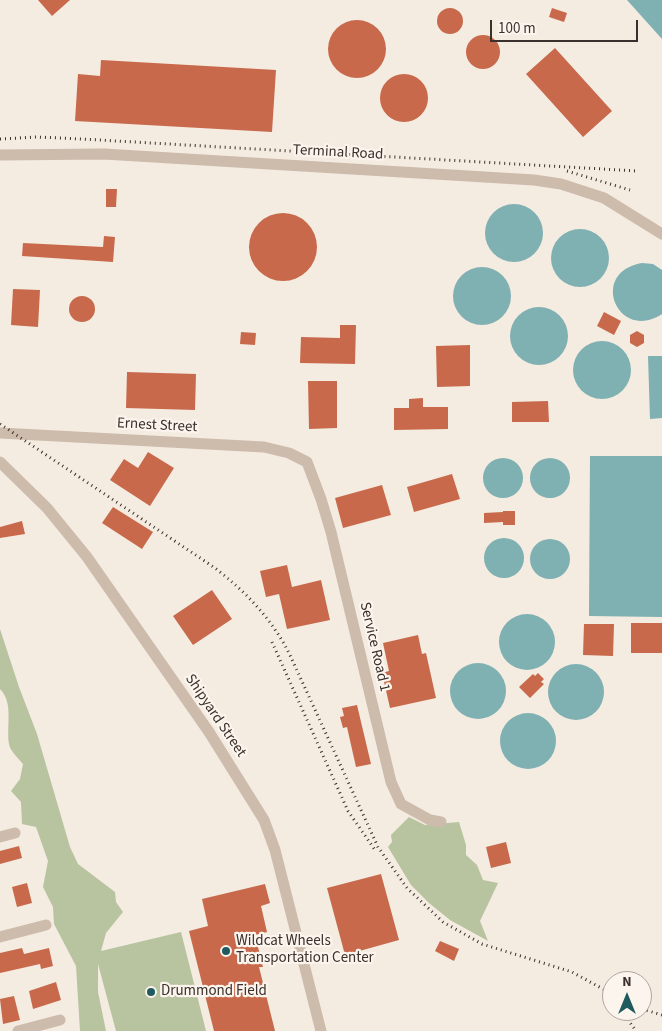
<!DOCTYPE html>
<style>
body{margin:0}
#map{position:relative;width:662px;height:1031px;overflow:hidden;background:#f4ebe1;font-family:"Source Sans 3",sans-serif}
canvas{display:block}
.north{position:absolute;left:602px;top:971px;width:50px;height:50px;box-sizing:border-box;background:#fbf5ee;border:1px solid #aea6a0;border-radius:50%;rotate:0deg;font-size:14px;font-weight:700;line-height:20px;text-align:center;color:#3b302b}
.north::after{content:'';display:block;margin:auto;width:18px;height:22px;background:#1f5a5e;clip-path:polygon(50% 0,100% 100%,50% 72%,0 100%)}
.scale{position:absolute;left:490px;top:20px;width:148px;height:22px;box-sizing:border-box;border:2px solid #3b302b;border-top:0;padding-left:6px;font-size:15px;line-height:18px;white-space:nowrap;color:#3b302b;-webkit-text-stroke:4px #fbf5ee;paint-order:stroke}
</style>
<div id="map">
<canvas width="662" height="1031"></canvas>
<div class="north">N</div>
<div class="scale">100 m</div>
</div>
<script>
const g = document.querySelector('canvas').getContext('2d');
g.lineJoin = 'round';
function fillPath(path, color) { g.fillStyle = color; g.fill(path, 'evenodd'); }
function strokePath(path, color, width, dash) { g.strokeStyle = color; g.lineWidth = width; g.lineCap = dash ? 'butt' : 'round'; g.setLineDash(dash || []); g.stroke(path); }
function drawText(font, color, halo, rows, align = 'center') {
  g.font = font + ' "Source Sans 3",sans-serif'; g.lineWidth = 4.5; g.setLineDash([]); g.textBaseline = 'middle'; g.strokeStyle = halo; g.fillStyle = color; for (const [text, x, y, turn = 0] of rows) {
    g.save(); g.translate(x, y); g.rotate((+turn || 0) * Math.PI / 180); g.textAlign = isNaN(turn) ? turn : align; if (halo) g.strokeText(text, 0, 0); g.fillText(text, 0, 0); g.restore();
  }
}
fillPath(new Path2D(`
 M0,629L19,687L37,734L70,847L78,864L115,892L116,902L123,912L106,933L101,951L181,932L206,1031H116L98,964V992L106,1031H80L76,966L54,924L53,907L43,887L48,861L36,827L22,824L21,802L11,791L20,779L23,764C19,759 10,751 9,744C6,727 14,703 0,689Z
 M409,817L425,825L459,822L466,845V855L477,865L483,880L498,883L480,921L488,941L450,920L429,903L411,885L388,847L392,842L391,835Z`), '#b8c4a0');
fillPath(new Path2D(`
 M627,0H662V39Z
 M485 233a29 29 0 1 1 58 0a29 29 0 1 1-58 0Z
 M551 258a29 29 0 1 1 58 0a29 29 0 1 1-58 0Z
 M642,263L653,264L662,270V314C618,343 588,272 642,263Z
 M453 296a29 29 0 1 1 58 0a29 29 0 1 1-58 0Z
 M510 336a29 29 0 1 1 58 0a29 29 0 1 1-58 0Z
 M573 370a29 29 0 1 1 58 0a29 29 0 1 1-58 0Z
 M648,356H662V418L650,419Z
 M590,456H662V617L589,616Z
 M530 478a20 20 0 1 1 40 0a20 20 0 1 1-40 0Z
 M483 478a20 20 0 1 1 40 0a20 20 0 1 1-40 0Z
 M484 558a20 20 0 1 1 40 0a20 20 0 1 1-40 0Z
 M530 559a20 20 0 1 1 40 0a20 20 0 1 1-40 0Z
 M499 642a28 28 0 1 1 56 0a28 28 0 1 1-56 0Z
 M450 691a28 28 0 1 1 56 0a28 28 0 1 1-56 0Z
 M548 692a28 28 0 1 1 56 0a28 28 0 1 1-56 0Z
 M500 741a28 28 0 1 1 56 0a28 28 0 1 1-56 0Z`), '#7fb0b2');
fillPath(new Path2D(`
 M38,0H70L52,16Z
 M437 21a13 13 0 1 1 26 0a13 13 0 1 1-26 0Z
 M552,8L567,13L564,22L549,17Z
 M328 49a29 29 0 1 1 58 0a29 29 0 1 1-58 0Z
 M466 52a17 17 0 1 1 34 0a17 17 0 1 1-34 0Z
 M555,48L612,111L583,137L526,74Z
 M101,60L276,70L272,132L75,121L78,74L100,76Z
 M380 98a24 24 0 1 1 48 0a24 24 0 1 1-48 0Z
 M106,189H117L116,207H106Z
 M249 247a34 34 0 1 1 68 0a34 34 0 1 1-68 0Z
 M104,236L115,237L113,262L22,256L23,243L103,247Z
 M13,289L40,290L38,327L11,325Z
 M69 309a13 13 0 1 1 26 0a13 13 0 1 1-26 0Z
 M604,312L621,321L614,335L597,326Z
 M340,325H356L355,364L300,363L301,337L340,338Z
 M637,331L644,335V343L637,347L630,343V335Z
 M241,332L256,333L255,345L240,344Z
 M470,345V386L437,387L436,346Z
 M127,372L196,374L195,410L126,408Z
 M308,381H337V428L309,429Z
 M423,398V407H448V429L394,430V408H409V399Z
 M548,401L549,422H512V402Z
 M148,452L174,468L150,506L110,480L124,459L138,468Z
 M452,474L460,499L414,512L407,487Z
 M382,485L391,515L343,528L335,498Z
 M113,507L153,532L142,549L102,523Z
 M503,511H515V525H503V522L484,523V513L503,512Z
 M22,521L25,534L0,538V527Z
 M287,565L292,587L321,580L330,620L287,629L279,594L266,597L260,571Z
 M212,590L232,619L193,645L173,616Z
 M631,623H662V653H631Z
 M584,624H614L613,656L583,655Z
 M418,635L422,654L426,653L436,698L390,708L382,673L389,671L383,643Z
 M538,673L544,679L541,682L544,684L530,698L519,687L533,674L535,676Z
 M357,705L371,764L356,767L347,727L343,728L340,717L344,716L342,708Z
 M506,842L511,863L491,868L486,847Z
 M19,846L22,858L0,864V851Z
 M381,874L399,940L345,955L327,888Z
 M27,883L32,903L17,907L12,887Z
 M265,884L270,903L261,906L267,932L255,935L263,967H259L275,1031H214L189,931L208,926L202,899Z
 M440,941L459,949L454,961L435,951Z
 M22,948L24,954L49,948L53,966L41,969L40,964L0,973V953Z
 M56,982L61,1000L33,1009L29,991Z
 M14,996L20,1020L3,1024L0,999Z`), '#c8694b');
strokePath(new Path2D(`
 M0,155L104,154L534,180L561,184L604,198L662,234
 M0,433L264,447L289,453L307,462L321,499L331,532L391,782L401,804L430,820L441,822
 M0,462L47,508L87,557L209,732L264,820L275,850L321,1031
 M0,837L15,833
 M0,937L46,925
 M18,1031L60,1020`), '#cdbbac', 11);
strokePath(new Path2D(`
 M0,139L37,137L82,139L637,171
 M567,171L630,190
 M0,424L215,568C246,592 271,618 289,653L378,847L407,888L443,922L482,944L572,972L612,994
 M272,642L348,811L375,850
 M642,1009L662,1015
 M622,1011L636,1031`), '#3b302b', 3, [1, 4]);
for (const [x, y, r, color] of [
 [226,951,5,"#1f5a5e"],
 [151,992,5,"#1f5a5e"]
]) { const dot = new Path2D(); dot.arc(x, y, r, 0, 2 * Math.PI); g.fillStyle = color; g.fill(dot); strokePath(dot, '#fbf5ee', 2); }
drawText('15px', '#3b302b', '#fbf5ee', [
 ["Terminal Road",338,153,3],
 ["Ernest Street",157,426,3],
 ["Service Road 1",374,647,77],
 ["Shipyard Street",215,716,56]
]);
drawText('15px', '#3b302b', '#fbf5ee', [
 ["Wildcat Wheels",236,942],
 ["Transportation Center",236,959],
 ["Drummond Field",161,992]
], 'left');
</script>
